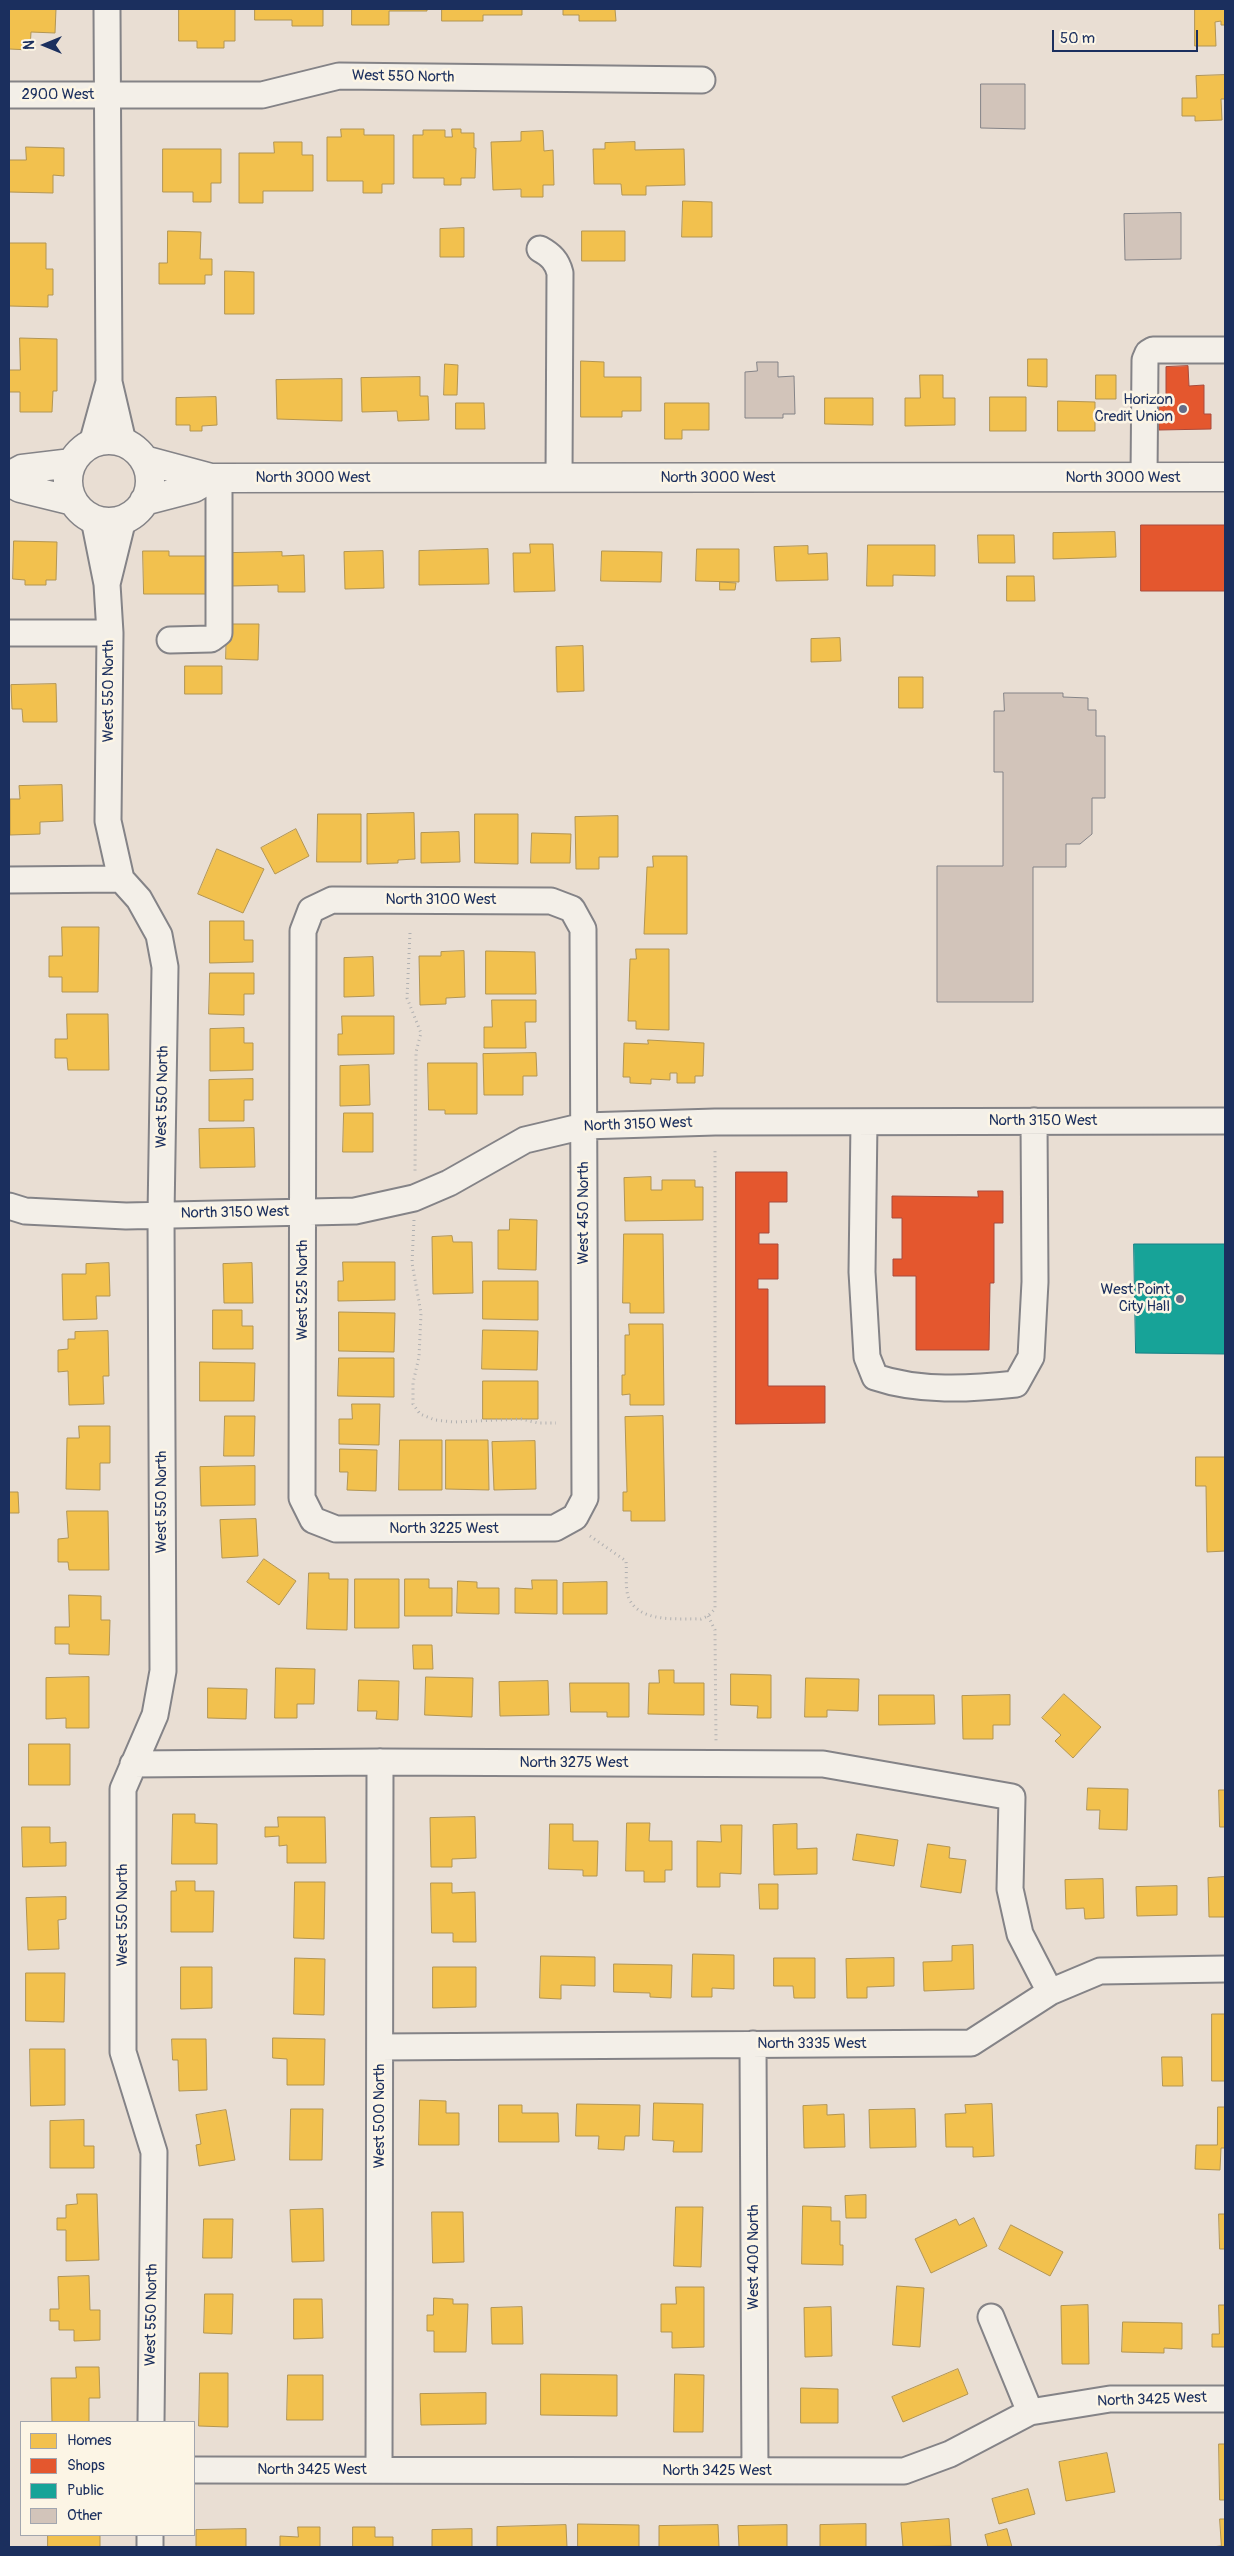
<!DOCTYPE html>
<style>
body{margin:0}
#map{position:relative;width:1234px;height:2556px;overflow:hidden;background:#e9ded3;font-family:Pangolin,sans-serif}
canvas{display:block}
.frame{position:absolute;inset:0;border:10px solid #1b2f5e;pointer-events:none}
.legend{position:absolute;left:20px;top:2421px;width:175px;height:115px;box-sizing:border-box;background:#fcf5e5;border:1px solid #a2a6af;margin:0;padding:6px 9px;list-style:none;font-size:15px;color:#1b2f5e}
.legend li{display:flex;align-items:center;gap:10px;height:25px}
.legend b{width:25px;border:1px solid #a2a6af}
.north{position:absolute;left:20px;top:20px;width:50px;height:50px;-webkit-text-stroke:4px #fcf5e5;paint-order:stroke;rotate:270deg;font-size:14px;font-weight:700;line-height:20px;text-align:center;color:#1b2f5e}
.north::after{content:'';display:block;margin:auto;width:18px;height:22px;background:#1b2f5e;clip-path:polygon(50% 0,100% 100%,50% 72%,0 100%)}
.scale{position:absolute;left:1052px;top:30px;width:146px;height:22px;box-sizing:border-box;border:2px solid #1b2f5e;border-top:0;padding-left:6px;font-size:15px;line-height:18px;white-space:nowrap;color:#1b2f5e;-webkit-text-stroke:4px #fcf5e5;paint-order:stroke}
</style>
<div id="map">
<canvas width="1234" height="2556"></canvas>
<div class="frame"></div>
<ul class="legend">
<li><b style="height:14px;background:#f2c14e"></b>Homes</li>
<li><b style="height:14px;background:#e4572e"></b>Shops</li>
<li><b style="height:14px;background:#17a398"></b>Public</li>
<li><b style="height:14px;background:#d2c4ba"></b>Other</li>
</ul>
<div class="north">N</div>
<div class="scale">50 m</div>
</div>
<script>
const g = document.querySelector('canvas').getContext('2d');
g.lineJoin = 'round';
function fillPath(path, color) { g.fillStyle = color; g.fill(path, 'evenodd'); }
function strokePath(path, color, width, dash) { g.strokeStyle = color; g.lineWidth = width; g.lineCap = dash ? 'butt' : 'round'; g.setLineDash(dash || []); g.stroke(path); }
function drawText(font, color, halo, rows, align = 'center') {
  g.font = font + ' Pangolin,sans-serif'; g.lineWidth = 5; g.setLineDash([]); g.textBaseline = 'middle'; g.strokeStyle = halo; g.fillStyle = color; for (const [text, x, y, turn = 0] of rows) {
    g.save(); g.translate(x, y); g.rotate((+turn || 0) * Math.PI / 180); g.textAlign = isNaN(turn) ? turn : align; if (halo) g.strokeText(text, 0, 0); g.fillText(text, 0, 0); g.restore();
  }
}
const homes = new Path2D(`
 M9,9H56L55,33L31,32L30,50L9,49Z
 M179,9H235V41H224V48H197V41H179Z
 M255,9H323V26H292V20H255Z
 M352,9H427V11H389V25H352Z
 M442,9H522V15H483V21H442Z
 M541,9H615L616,21H579V15H563V9Z
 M1195,9H1225V25H1221V21L1215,22L1216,46H1195Z
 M1225,75V99H1221L1222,120L1195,121V116H1182V98H1197L1196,76Z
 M341,129H364V135H394V184H382V193H363V181H327V137H341Z
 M452,129H461V133H474V148H476L475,178H461V185H444V178H413V135H423V130H445V137H452Z
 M543,131L544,151L553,150L554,185H543V197H521V189L493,190L491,142L521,141V132Z
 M274,142H302V155H313V191H263V203H239V153H274Z
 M635,142V150L684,149L685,185L646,186V195H622L621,184H594L593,149H605V143Z
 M26,147L64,148V176L53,175V193L9,192V160H26Z
 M163,149H221V183H211V202H193V192H163Z
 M683,201L712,202V237H682Z
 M464,228V257H440V229Z
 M168,231L201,232L200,259H212V275H205V284H159V263H167Z
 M582,231H625V261H582Z
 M9,243H46V269H53V295H48V307L9,306Z
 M225,271L254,272V314H225Z
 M20,338L57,339V391H53L52,412H20V392H9V370H20Z
 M1028,359H1047V387L1028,386Z
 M581,361L604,362V377H641V411H622V417H581Z
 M445,364L458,365L457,395H444Z
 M920,375H943V398H955V425L905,426V398H920Z
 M1096,375H1116V399H1096Z
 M420,377V396H428L429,420L398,421L397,411L362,412L361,378Z
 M342,379V421L277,419L276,380Z
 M216,397L217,425L202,426V431H190V425H176V398Z
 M990,397H1026V431H990Z
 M825,398H873V425L825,424Z
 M1058,401L1095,402V431H1058Z
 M456,403H484L485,429H456Z
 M665,403H709V430H682V439H665Z
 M1115,532L1116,557L1053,559V533Z
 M978,535H1014L1015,563H979Z
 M14,541L57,542L56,580H46V585H25V580L13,579Z
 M530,544H553L555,591L514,592L513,553H530Z
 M868,545H935V576L893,575V586H867Z
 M808,546V554L827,553L828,580L776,581L774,547Z
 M488,549L489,584L419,585V551Z
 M697,549H739V582L696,581Z
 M143,551H169V556H206L207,594H144Z
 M383,551L384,588L345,589L344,552Z
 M602,551L662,552L661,582L601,581Z
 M282,552V556L304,555L305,592H278V585L231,586V553Z
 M1007,576H1034L1035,601H1007Z
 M720,582L736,583L735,590H720Z
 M227,624H259L258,660L226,659Z
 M840,638L841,661L811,662V639Z
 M583,646L584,691L557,692L556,647Z
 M185,666H222V694H185Z
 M899,677H923V708H899Z
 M56,684L57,722H23L22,709H12L11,685Z
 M62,785L63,821L40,822V834L10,835V799H20L19,786Z
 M414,813L415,859L398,860V863L367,864V814Z
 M318,814H361V862H317Z
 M475,814H518V864L475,863Z
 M618,816V857H599V869H576L575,817Z
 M296,829L309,856L275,874L261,848Z
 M459,832L460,862L421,863V833Z
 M532,833L571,834L570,863H531Z
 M217,849L264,869L243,913L198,894Z
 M653,856H687V934H644L647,867H653Z
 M210,921H244V940H253V962L210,963Z
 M62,927H99L98,992H62V977H49V956H62Z
 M636,949H669V1030L636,1029V1021H628L630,959H636Z
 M464,951L465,997L446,998V1004L420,1005L419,956H441V952Z
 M486,951L535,952L536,994H486Z
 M373,957L374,996L344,997V958Z
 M210,973H254V994H244V1015L209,1014Z
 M492,1000H536V1022H525L526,1048H484V1027H492Z
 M67,1014H108L109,1070H68L67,1058H55V1039H67Z
 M342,1016H394V1054L338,1055V1034H342Z
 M244,1028V1043H253V1070L210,1071V1029Z
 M648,1040L704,1043L703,1076H695V1083H677V1073H670V1080L651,1079V1084L630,1083V1077H623L624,1043L648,1044Z
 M536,1053L537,1076H523V1095H484L483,1054Z
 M428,1063H477V1114H445V1110H429Z
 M369,1065L370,1105L340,1106V1066Z
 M253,1079V1100H244V1121H209V1080Z
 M344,1113H373V1152H343Z
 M254,1128L255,1167L200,1168L199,1129Z
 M651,1177V1190H662V1180H695V1187H703V1220L625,1221L624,1178Z
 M510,1219L537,1220L536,1270L498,1269V1230H509Z
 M624,1234H663L664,1313H630V1303H623Z
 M452,1236L453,1242H472L473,1293L433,1294L432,1237Z
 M343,1262H395V1300L338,1301V1281H343Z
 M109,1263L110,1296H96L97,1319L63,1320L62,1274H86V1264Z
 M252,1263L253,1303H224L223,1264Z
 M483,1281H538V1320L483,1319Z
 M213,1310H242V1326H253V1349H213Z
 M339,1312L395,1313L394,1352L339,1351Z
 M629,1324H663L664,1405H630V1394L622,1395V1375H625V1335H629Z
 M483,1330L538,1331L537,1370L482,1369Z
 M108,1331L109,1376H103L104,1404L69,1405L68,1371L58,1372V1350L68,1349V1339H75V1332Z
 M339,1358H394V1397L338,1396Z
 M200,1362L255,1363L254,1401H200Z
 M483,1381H538V1419H483Z
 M352,1404H380L379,1445L339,1444V1419H352Z
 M225,1416H255L254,1456H224Z
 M663,1416L665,1521H631V1511H623V1492H627L625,1417Z
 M79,1426H110V1463H100V1490L66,1489L67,1438H79Z
 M400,1440H442V1490H399Z
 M446,1440H488L489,1490L446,1489Z
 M535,1441L536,1489L494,1490L492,1442Z
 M340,1449L377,1450L376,1491L347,1490L348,1472H340Z
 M1196,1457H1225V1551L1207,1552L1206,1486H1196Z
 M255,1466V1505L201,1506L200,1467Z
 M9,1492H18L19,1513H9Z
 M67,1511H108L109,1570H69L68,1562H58V1539L68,1538Z
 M256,1519L258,1556L222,1558L220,1520Z
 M264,1559L296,1581L279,1605L247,1582Z
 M309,1573H329V1579H348L347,1630L307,1629Z
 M355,1579H399V1628H355Z
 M405,1579H429V1588H452V1616H405Z
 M532,1580H557V1614L515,1613V1588L532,1589Z
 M458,1581L477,1582V1588H499V1614L457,1613Z
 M607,1582V1614H563V1583Z
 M69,1595L101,1596V1620H110L109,1655L69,1654V1644H55V1627H69Z
 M413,1645H432L433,1669H414Z
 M276,1668L315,1669L314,1704H297V1718H275Z
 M659,1670H674V1683H704V1715L648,1714L649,1683H659Z
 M731,1674L771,1675V1718H757L758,1706L731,1705Z
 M89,1677V1728H66V1718L46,1719V1678Z
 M426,1677L473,1678L472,1717L425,1715Z
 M806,1678L859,1679L858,1711L827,1710V1717H805Z
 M359,1680L399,1681L398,1720L376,1719L377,1711H358Z
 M548,1681L549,1715L500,1716L499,1682Z
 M570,1683H629V1717H607V1712H571Z
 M208,1688L247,1689L246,1719L208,1718Z
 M1064,1694L1101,1727L1073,1758L1055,1741L1061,1735L1042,1718Z
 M879,1695H934L935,1724L879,1725Z
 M1010,1695V1725H993V1739H963L962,1696Z
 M29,1744H70V1785H29Z
 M1088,1788L1128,1789L1127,1830L1099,1829L1100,1810H1087Z
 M1219,1790H1225V1827H1220Z
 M173,1814H195V1823L217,1824V1864H172Z
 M278,1817H325L326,1863H287V1845L279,1846V1836L265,1837V1827H278Z
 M475,1817L476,1858L452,1859V1867H431L430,1818Z
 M627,1823H650L649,1841H672V1870H665V1882H644V1871H626Z
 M550,1824H573V1841H598L597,1876H583V1870L549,1869Z
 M797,1824V1849L817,1848V1874L774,1875L773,1825Z
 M721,1825H742L741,1874L720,1873V1887H697V1841L721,1842Z
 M22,1827H50V1843L66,1842V1866L23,1867Z
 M857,1834L898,1840L894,1866L853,1860Z
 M928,1844L950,1847L949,1858L966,1860L961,1893L921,1887Z
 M1225,1877V1917H1209L1208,1878Z
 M1103,1879L1104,1918L1085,1919L1084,1908L1066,1909L1065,1880Z
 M176,1881H195V1891H214L213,1932H171V1891H176Z
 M295,1882H325L324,1939L294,1938Z
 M431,1883H452V1893L475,1892L476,1942H453V1933H432Z
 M759,1884H778V1909H760Z
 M1177,1886V1915L1137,1916L1136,1887Z
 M66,1897V1919L58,1920L59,1949L28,1950L26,1898Z
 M973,1945L974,1989L924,1991L923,1962L952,1961V1946Z
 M693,1954L734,1955V1989L712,1988V1997H692Z
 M541,1956L595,1957V1986L561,1985V1999L540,1998Z
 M295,1958L325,1959L324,2015L294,2014Z
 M774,1958H815V1998H794L793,1986H774Z
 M894,1958V1986L867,1987V1998H847L846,1959Z
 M614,1964L672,1965L671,1998L650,1997V1993L614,1992Z
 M181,1967H212V2008L181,2009Z
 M433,1967H476V2007L433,2008Z
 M26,1973H65L64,2022L26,2021Z
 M1212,2014H1225V2081H1212Z
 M273,2038L325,2039L324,2085H287V2059L273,2058Z
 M172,2039H206L207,2090L179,2091L178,2060H173Z
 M30,2049H65V2105L31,2106Z
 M1162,2057H1182L1183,2086H1163Z
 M420,2100L446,2101V2113H459V2145H419Z
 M654,2103L703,2104L702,2152H673L674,2141L653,2140Z
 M577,2104L640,2105L639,2136H625L624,2150L598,2149L599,2136H576Z
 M992,2104L994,2156L973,2157V2147H946L945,2114L966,2113L965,2105Z
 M499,2105H522V2113H558L559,2142H499Z
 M827,2105V2115L844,2114L845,2147L804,2148L803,2106Z
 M1218,2107H1225V2148H1221L1220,2170L1195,2169L1196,2145H1217Z
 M291,2109H323L322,2160H290Z
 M915,2109L916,2147L870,2148L869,2110Z
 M226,2110L235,2160L199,2166L196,2145L201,2144L196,2115Z
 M84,2120V2146H94V2168H50V2121Z
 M77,2194H97L99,2260L66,2261V2230H57V2218H66V2205L77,2204Z
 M866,2195V2218H846L845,2196Z
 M803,2206L831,2207V2221H840V2245H843V2265L802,2264Z
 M676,2207H703L701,2267L674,2266Z
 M323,2209L324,2261L292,2262L290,2210Z
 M432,2212H463L464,2262L433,2263Z
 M1219,2214H1225V2249H1220Z
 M974,2218L987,2246L931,2273L915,2239L956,2219L959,2225Z
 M204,2219H233L232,2258H203Z
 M1011,2225L1063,2252L1050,2276L999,2249Z
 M89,2276L90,2310H100V2340L74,2341V2330H59V2321H50V2309H59L58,2277Z
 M897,2286L924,2288L920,2347L893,2345Z
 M676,2287H704V2347L672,2348V2332H661V2304H676Z
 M205,2294H233L232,2334L204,2333Z
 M434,2298L453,2299V2304H468L466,2352H434V2331H427V2315H433Z
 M294,2299H322L323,2338L294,2339Z
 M1088,2305L1089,2364H1062L1061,2306Z
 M1219,2305H1225V2347H1212V2334H1219Z
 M522,2307L523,2344H492L491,2308Z
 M831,2307L832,2356L805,2357L804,2308Z
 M1123,2322L1182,2323V2349L1164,2348V2353L1122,2352Z
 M76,2367H99L100,2398H89V2422H52L51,2378H76Z
 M958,2369L968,2394L903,2422L892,2397Z
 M200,2373H228V2427L199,2426Z
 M541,2374L617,2375V2416L541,2415Z
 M675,2374L704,2375L703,2432H674Z
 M288,2375H323V2420H287Z
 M801,2388L838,2389V2423H801Z
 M486,2393V2424L421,2425L420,2394Z
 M1219,2444H1225V2500H1220Z
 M1107,2453L1115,2492L1066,2501L1059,2462Z
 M1028,2489L1035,2514L999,2524L992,2499Z
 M949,2519L951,2546L903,2547L901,2523Z
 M1220,2519H1225V2547H1211L1221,2546Z
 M578,2524L639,2525V2547H578Z
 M866,2524V2547H820V2525Z
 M566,2525L567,2547H497V2527Z
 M718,2525L719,2547H659V2526Z
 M787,2525V2547H739L738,2526Z
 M298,2527H320V2547H280V2536L298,2537Z
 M353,2527H375V2537H393V2547H353Z
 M246,2529V2547H196V2530Z
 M472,2529V2547H432V2530Z
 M1007,2529L1012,2547H988L985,2535Z
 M48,2535H100V2547H48Z`);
fillPath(homes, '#f2c14e');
strokePath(homes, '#b29553', 1);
const shops = new Path2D(`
 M1188,366L1189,386L1204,385V414H1211V429L1159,430L1158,406H1166V367Z
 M1141,525H1225V591H1141Z
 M736,1172H787V1202H769V1233H759V1244H778V1279H758V1289H768V1386H825V1423L736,1424Z
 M978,1191H1003V1223H994V1283H990L989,1350H916V1276H893V1259H902V1218H892V1196L978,1197Z`);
fillPath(shops, '#e4572e');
strokePath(shops, '#a84b3c', 1);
const public = new Path2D(`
 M1134,1244H1225V1354L1136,1353Z`);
fillPath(public, '#17a398');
strokePath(public, '#188087', 1);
const building = new Path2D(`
 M981,84H1025V129L981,128Z
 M1181,213V259L1125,260L1124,214Z
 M757,362H778V377L794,376L795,414H783V418H745V372L757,371Z
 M1004,693H1063V697L1088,698V710H1096V736H1105V798H1092V834L1080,844H1066V867H1033V1002H937V866H1003V772H994V711H1004Z`);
fillPath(building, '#d2c4ba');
strokePath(building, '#848387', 1);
const minor = new Path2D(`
 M107,9L109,382
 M9,95H262L339,76L702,80
 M540,249C551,255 557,261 560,273L559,478
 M92,444L109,382L123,442
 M1144,477L1145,360L1148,353L1153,350H1225
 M94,519L107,584L123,519
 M107,584L110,633L108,821L121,879L139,899L159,935L165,967L161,1215L163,1671L155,1715L123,1789V2052L154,2152L151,2422
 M9,633H110
 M170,640L211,639L219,633V478
 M9,880L121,879
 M332,900L551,901L572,909L583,929L585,1498L575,1517L555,1528L336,1529L313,1520L302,1498L303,931L311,910Z
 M864,1122L862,1272L867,1357L875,1377C919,1392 970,1389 1016,1384L1031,1357L1035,1282L1034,1121
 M9,1206L25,1211L126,1216L355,1211L414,1198L449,1183L525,1140L584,1126L715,1122L1225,1121
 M133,1764L380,1762L823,1764L1012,1797L1010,1889L1020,1934L1050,1992
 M753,2044L755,2471
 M380,2047L971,2043L1050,1992L1100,1971L1225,1969
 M991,2317L1030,2412
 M194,2470L904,2471L950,2454L1030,2412L1110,2399H1225
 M379,2470L380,1762
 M150,2547V2535`);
const major = new Path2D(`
 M68 481a41 41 0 1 1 82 0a41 41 0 1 1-82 0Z
 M144,460L211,478L1225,477
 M9,476L22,469L72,463
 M9,482L20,488L73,501
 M144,501L194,488L211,478`);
strokePath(minor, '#848387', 29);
strokePath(major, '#848387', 31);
strokePath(new Path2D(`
 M410,933L407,998L421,1033L416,1052L415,1174
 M414,1220L412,1263L421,1313L419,1357L413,1383V1404L420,1414L435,1420L454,1422L521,1419L538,1423H556
 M590,1536L626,1561C627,1571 625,1586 628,1596C638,1624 678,1618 701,1619L708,1616L715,1609V1150
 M708,1616L715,1630L716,1741`), '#b0b0b1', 3, [1, 4]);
strokePath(minor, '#f3efe8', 25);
strokePath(major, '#f3efe8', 28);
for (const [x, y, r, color] of [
 [1183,409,5,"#636c87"],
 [1180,1299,5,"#636c87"]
]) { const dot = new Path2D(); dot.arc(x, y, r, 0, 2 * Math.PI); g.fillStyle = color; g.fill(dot); strokePath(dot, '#fcf5e5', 2); }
drawText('15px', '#1b2f5e', '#fcf5e5', [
 ["West 550 North",403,77,1],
 ["2900 West",58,95],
 ["North 3000 West",313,478],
 ["North 3000 West",718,478],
 ["North 3000 West",1123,478],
 ["West 550 North",109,691,-90],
 ["North 3100 West",441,900],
 ["West 550 North",163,1097,-89],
 ["North 3150 West",1043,1121],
 ["North 3150 West",638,1125,-2],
 ["North 3150 West",235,1213,-1],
 ["West 450 North",584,1213,-90],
 ["West 525 North",303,1290,-90],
 ["West 550 North",162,1502,-90],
 ["North 3225 West",444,1529],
 ["North 3275 West",574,1763],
 ["West 550 North",123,1915,-90],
 ["North 3335 West",812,2044],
 ["West 500 North",380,2116,-90],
 ["West 400 North",754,2257,-90],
 ["West 550 North",152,2315,-89],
 ["North 3425 West",1152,2400,-2],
 ["North 3425 West",312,2470],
 ["North 3425 West",717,2471]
]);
drawText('15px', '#1b2f5e', '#fcf5e5', [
 ["Horizon",1173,400],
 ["Credit Union",1173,417],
 ["West Point",1170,1290],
 ["City Hall",1170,1307]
], 'right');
</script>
